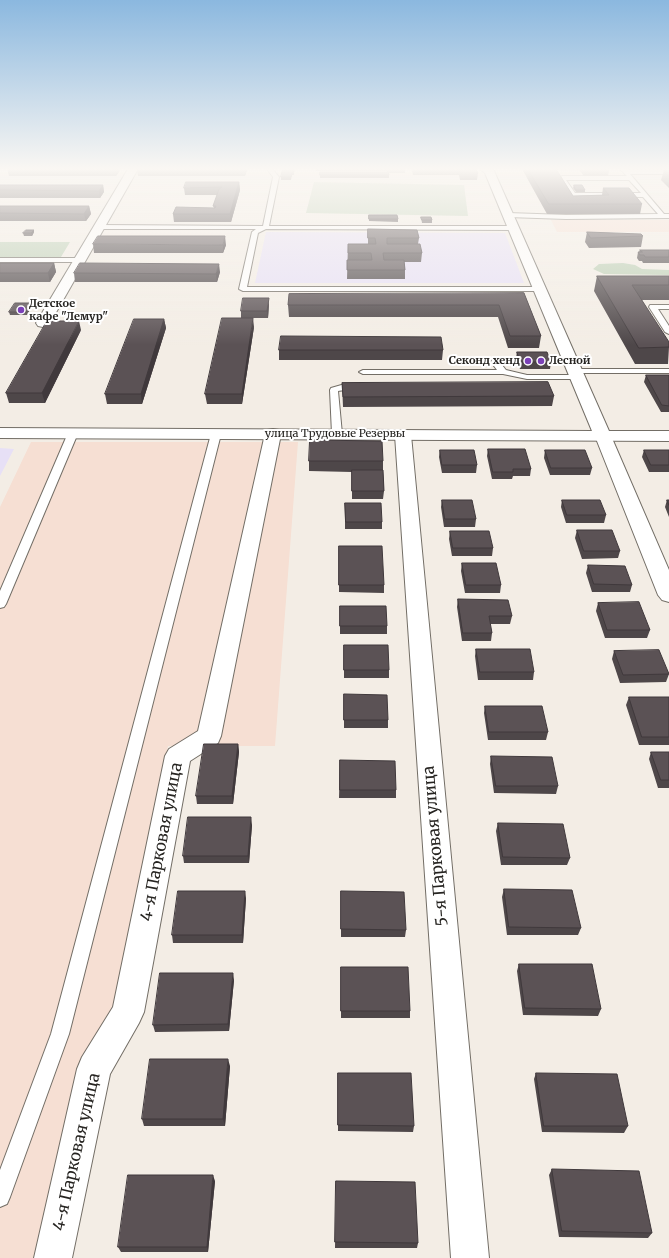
<!DOCTYPE html>
<meta charset="utf-8">
<style>
body{margin:0}
canvas{display:block;background:#f3ede5}
</style>
<canvas width="669" height="1258"></canvas>
<script>
const g = document.querySelector('canvas').getContext('2d');
g.lineJoin = 'round';
function fillPath(path, color) { g.fillStyle = color; g.fill(path, 'evenodd'); }
function strokePath(path, color, width, dash) { g.strokeStyle = color; g.lineWidth = width; g.lineCap = dash ? 'butt' : 'round'; g.setLineDash(dash || []); g.stroke(path); }
function drawText(font, color, halo, rows, align = 'center') {
  g.font = font + ' Merriweather,serif'; g.lineWidth = 4; g.setLineDash([]); g.textBaseline = 'middle'; g.strokeStyle = halo; g.fillStyle = color; for (const [text, x, y, turn = 0] of rows) {
    g.save(); g.translate(x, y); g.rotate((+turn || 0) * Math.PI / 180); g.textAlign = isNaN(turn) ? turn : align; if (halo) g.strokeText(text, 0, 0); g.fillText(text, 0, 0); g.restore();
  }
}
fillPath(new Path2D(`
 M551,220H669V232H557Z
 M31,442H298L275,746H168L69,1258H0V507Z`), '#f6dfd3');
fillPath(new Path2D(`
 M266,232L505,233L524,283H255Z
 M0,448L14,449L0,476Z`), '#e7e0f6');
fillPath(new Path2D(`
 M314,182L464,185L468,216L306,213Z
 M0,242H70L61,257H0Z
 M623,263L635,265L642,269L669,270V275L604,274L593,269L599,264Z`), '#bdcfb5');
const lane = new Path2D(`
 M267,169H272L279,177L269,226H514L517,228L514,230L266,229L258,233L247,287H540L544,289L540,291H243L239,289L252,232L256,229H100L97,227L100,225L263,226L273,177Z
 M620,169H625L627,170H669V174H630L664,214H669V218L566,219L508,217L505,215L508,213L566,215L658,214L643,197L571,196L559,178L562,176H627ZM566,180H629L641,193H575Z
 M0,258H81L84,260L81,262H0Z
 M650,305H669V309H658L669,326V334L665,332L649,307Z
 M492,360H498L506,370L527,375H578L582,377L578,379H527L503,374H363L359,372L363,370H497L491,362Z
 M572,369H669V373H575L571,371Z
 M345,384H358L362,387C357,392 346,389 338,391L342,434L337,437L332,434L330,390L331,388Z
 M73,430L78,433L6,604L4,607L0,608V591L68,433Z
 M216,431L221,434L69,1034L10,1197L7,1204L0,1207V1170L51,1034L211,434Z`);
const street = new Path2D(`
 M128,169H138L50,323L48,326L43,327L38,326L36,323Z
 M273,429L279,430L281,434L221,736L218,743L190,761L144,1012L139,1023L110,1074L72,1258H34L77,1069L82,1057L113,1007L165,756L169,749L198,731L265,434L267,430Z
 M403,430L409,431L411,435L489,1258H451L395,435L397,431Z
 M603,431L609,432L611,436L669,570V602L662,600L658,595L595,436L597,432Z`);
const secondary = new Path2D(`
 M480,169H492L494,171L609,431H669V441L0,438V428L592,431L485,173Z`);
strokePath(lane, '#736e66', 2);
strokePath(street, '#736e66', 2);
strokePath(secondary, '#736e66', 2);
fillPath(lane, '#fff');
fillPath(street, '#fff');
fillPath(secondary, '#fff');
fillPath(new Path2D(`
 M7,169H121L116,176H9Z
 M137,169H247V170L245,176H138Z
 M294,169V175H292L291,180H281V177Z
 M316,169H405V173H389V178H320V172H387V171H316Z
 M412,169H476L478,173L477,180H460L459,175H413Z
 M522,169H609L608,176H584L579,170H557L573,196L602,195L603,188L642,204L640,214H547Z
 M664,170H669V188L661,180Z
 M239,182L240,190L231,222H174L173,214L214,208L213,206L217,195H185L184,188Z
 M0,185H103L104,192L100,198H0Z
 M574,185L585,190V192H576L573,188Z
 M0,206H89L91,214L86,221H0Z
 M369,215L398,219V222L369,221Z
 M421,217L432,220V223H422Z
 M368,229L419,238L418,244L422,253L421,262H404L405,270V279H347L348,244H368Z
 M34,232L32,236H24L23,233Z
 M587,232L643,236L641,247L589,248L585,242Z
 M93,244L226,245L223,253H94Z
 M640,250H669V263H643L642,261H639L637,258L638,252H639Z
 M0,263H54L56,272L50,282H0Z
 M220,272L217,282H75L74,273Z
 M597,276H669V300H642L669,347L668,364H635L594,291Z
 M524,293L541,336L539,348H508L498,317H289L288,305Z
 M269,304L268,318H241V311Z
 M32,306L27,315H10L9,312Z
 M164,319L166,328L142,404H107L105,394Z
 M254,327L242,404H207L205,394Z
 M81,330L45,403H9L6,393Z
 M279,350H443L442,360H279Z
 M517,352L551,362L550,369H520L516,358Z
 M646,375H669V412H661L644,382Z
 M342,383L554,396L552,406L343,407Z
 M488,449L531,469L530,476H513L512,479H492L487,456Z
 M440,450L477,465L476,473H442L439,457Z
 M545,450L592,468L590,475H550L544,458Z
 M644,450H669V472H649L642,457Z
 M309,461H383V472L384,491L383,499H352V472L309,471Z
 M442,500L476,519L475,527H444L441,507Z
 M562,500L606,515L604,523H566L561,507Z
 M667,500H669V517L665,507Z
 M345,503L382,522V529H345Z
 M577,530L620,551L618,558L582,559L575,538Z
 M450,531L493,548L492,556H452L449,539Z
 M339,546L384,585V593L339,592Z
 M462,563L501,585L500,593H465L461,571Z
 M588,565L632,585L630,592H592L586,573Z
 M458,599L512,616L510,624H490L492,633L491,641H462L457,607Z
 M598,603L650,630L647,638H605L596,611Z
 M340,606L387,626V634H340Z
 M344,645L389,670V678H344Z
 M476,649L534,672L533,680H478L475,656Z
 M614,651L669,674L666,682L620,683L612,659Z
 M344,694L388,720V728H344Z
 M629,697H669V745H639L626,705Z
 M485,706L548,732L546,740H488L484,713Z
 M238,744L239,752L233,804H197L196,796Z
 M651,752H669V788H658L649,759Z
 M491,756L558,786L556,794L494,793L490,764Z
 M340,760L396,790V798H339Z
 M498,823L570,858L567,865H501L496,831Z
 M252,825L249,863H184L183,856Z
 M504,889L581,928L578,935H507L502,897Z
 M341,891L406,930L405,937H341Z
 M246,898L243,943H173L172,935Z
 M519,964L601,1009L598,1016L523,1015L517,971Z
 M341,967L410,1011V1018H341Z
 M234,980L229,1031L155,1032L153,1025Z
 M230,1066L225,1126H144L142,1119Z
 M338,1073L414,1126L413,1132L338,1131Z
 M536,1073L628,1126L624,1133L542,1132L534,1079Z
 M552,1169L652,1233L648,1238L559,1237L549,1175Z
 M215,1181L208,1252H121L118,1247Z
 M336,1181L418,1243L417,1248H335Z`), '#4e4749');
fillPath(new Path2D(`
 M115,169H121L116,176Z
 M245,169H247L245,176Z
 M239,182L240,190L231,222L230,214Z
 M103,185L104,192L100,198L99,191Z
 M89,206L91,214L86,221L84,214Z
 M34,230V232L32,236L31,233Z
 M225,236L226,245L223,253V245Z
 M54,263L56,272L50,282L48,273Z
 M219,264L220,272L217,282L216,274Z
 M269,298V304L268,318L267,311Z
 M31,303L32,306L27,315L26,312Z
 M253,318L254,327L242,404V394Z
 M164,319L166,328L142,404L141,394Z
 M79,321L81,330L45,403L42,393Z
 M238,744L239,752L233,804L232,796Z
 M251,817L252,825L249,863L248,856Z
 M245,891L246,898L243,943L242,935Z
 M233,973L234,980L229,1031L228,1024Z
 M228,1059L230,1066L225,1126L223,1119Z
 M213,1175L215,1181L208,1252L207,1247Z`), '#40393c');
const building = new Path2D(`
 M283,169H294V172H292L291,177H281Z
 M459,169H476L478,173L461,172Z
 M528,169H556L573,196L609,195L603,188H629L642,204H549Z
 M664,170H669V176Z
 M320,172H388L389,175H320Z
 M186,182H239L230,214H173L176,207L215,208L216,206H213L219,189L222,187L184,188Z
 M0,185H103L99,191L0,190Z
 M574,185H582L585,190H576Z
 M0,206H89L84,214L0,213Z
 M369,215H397L398,219H369Z
 M421,217H431L432,220H422Z
 M368,229L417,230L419,238H387V244H420L422,253H383L384,260H404L405,270H347V260H372L371,253H348V244H376L375,238H368Z
 M26,230H34L31,233H23Z
 M587,232L641,234L643,236L591,238Z
 M98,236H225L223,245L93,244Z
 M640,250H669V257H645L644,255H640L638,252H642Z
 M0,263H54L48,273H0Z
 M80,263L219,264L216,274L74,273Z
 M597,276H669V285H632L669,342V347L639,348Z
 M524,293L541,336H510L499,305H288L289,294Z
 M243,298H269L267,311H241Z
 M15,303H31L26,312H9Z
 M222,318H253L242,394H205Z
 M134,319H164L141,394H105Z
 M47,321H79L42,393H6Z
 M281,336L441,337L443,350H279Z
 M517,352H547L551,362H521Z
 M646,375H669V406L662,405Z
 M548,382L554,396L343,397L342,383Z
 M310,440L382,441L383,461H309Z
 M488,449H525L531,469H513V472H493Z
 M440,450H474L477,465H442Z
 M545,450H585L592,468H551Z
 M644,450H669V465H651Z
 M352,470H383L384,491H352Z
 M442,500H472L476,519H445Z
 M562,500H600L606,515H567Z
 M667,500H669V505Z
 M345,503H381L382,522H346Z
 M577,530H612L620,551H584Z
 M450,531H489L493,548H453Z
 M339,546H382L384,585H339Z
 M462,563H496L501,585H466Z
 M588,565L625,566L632,585L594,584Z
 M458,599L508,600L512,616H489L492,633H463Z
 M639,602L650,630H607L598,603Z
 M340,606H386L387,626H340Z
 M344,645H388L389,670H344Z
 M476,649H530L534,672H480Z
 M659,650L669,674L623,675L614,651Z
 M344,694L387,695L388,720H344Z
 M629,697H669V737H642Z
 M485,706H542L548,732H489Z
 M204,744H238L232,796H196Z
 M651,752H669V780H661Z
 M491,756L552,757L558,786H496Z
 M340,760L395,761L396,790H340Z
 M188,817H251L248,856H183Z
 M498,823L563,824L570,858L503,857Z
 M504,889L572,890L581,928L509,927Z
 M178,891H245L242,935H172Z
 M341,891L404,892L406,930L341,929Z
 M519,964H592L601,1009L525,1008Z
 M341,967H408L410,1011H341Z
 M160,973H233L228,1024L153,1025Z
 M150,1059H228L223,1119H142Z
 M338,1073H411L414,1126L338,1125Z
 M536,1073L617,1074L628,1126H544Z
 M552,1169L639,1171L652,1233L562,1231Z
 M128,1175H213L207,1247H118Z
 M336,1181L415,1182L418,1243L335,1242Z`);
fillPath(building, '#5b5255');
strokePath(building, '#40393c', 1);
const sky = g.createLinearGradient(0, 0, 0, 345);
sky.addColorStop(0, '#8bb8df');
sky.addColorStop(0.49, '#faf7f3');
sky.addColorStop(1, '#faf7f300');
g.fillStyle = sky;
g.fillRect(0, 0, 669, 345);
for (const [x, y, r, color] of [
 [21,310,4,"#7b41b7"],
 [528,361,4,"#7b41b7"],
 [541,361,4,"#7b41b7"]
]) { const dot = new Path2D(); dot.arc(x, y, r, 0, 2 * Math.PI); g.fillStyle = color; g.fill(dot); strokePath(dot, '#fff', 1.5); }
drawText('bold 11px', '#262421', '#fff', [
 ["Детское",29,304],
 ["кафе \"Лемур\"",29,317],
 ["Секонд хенд",520,361,"right"],
 ["Лесной",549,361]
], 'left');
drawText('11px', '#262421', '#fff', [
 ["улица Трудовые Резервы",335,434]
]);
drawText('16px', '#262421', '#fff', [
 ["4-я Парковая улица",162,842,-79],
 ["5-я Парковая улица",436,846,-95],
 ["4-я Парковая улица",77,1152,-77]
]);
</script>
